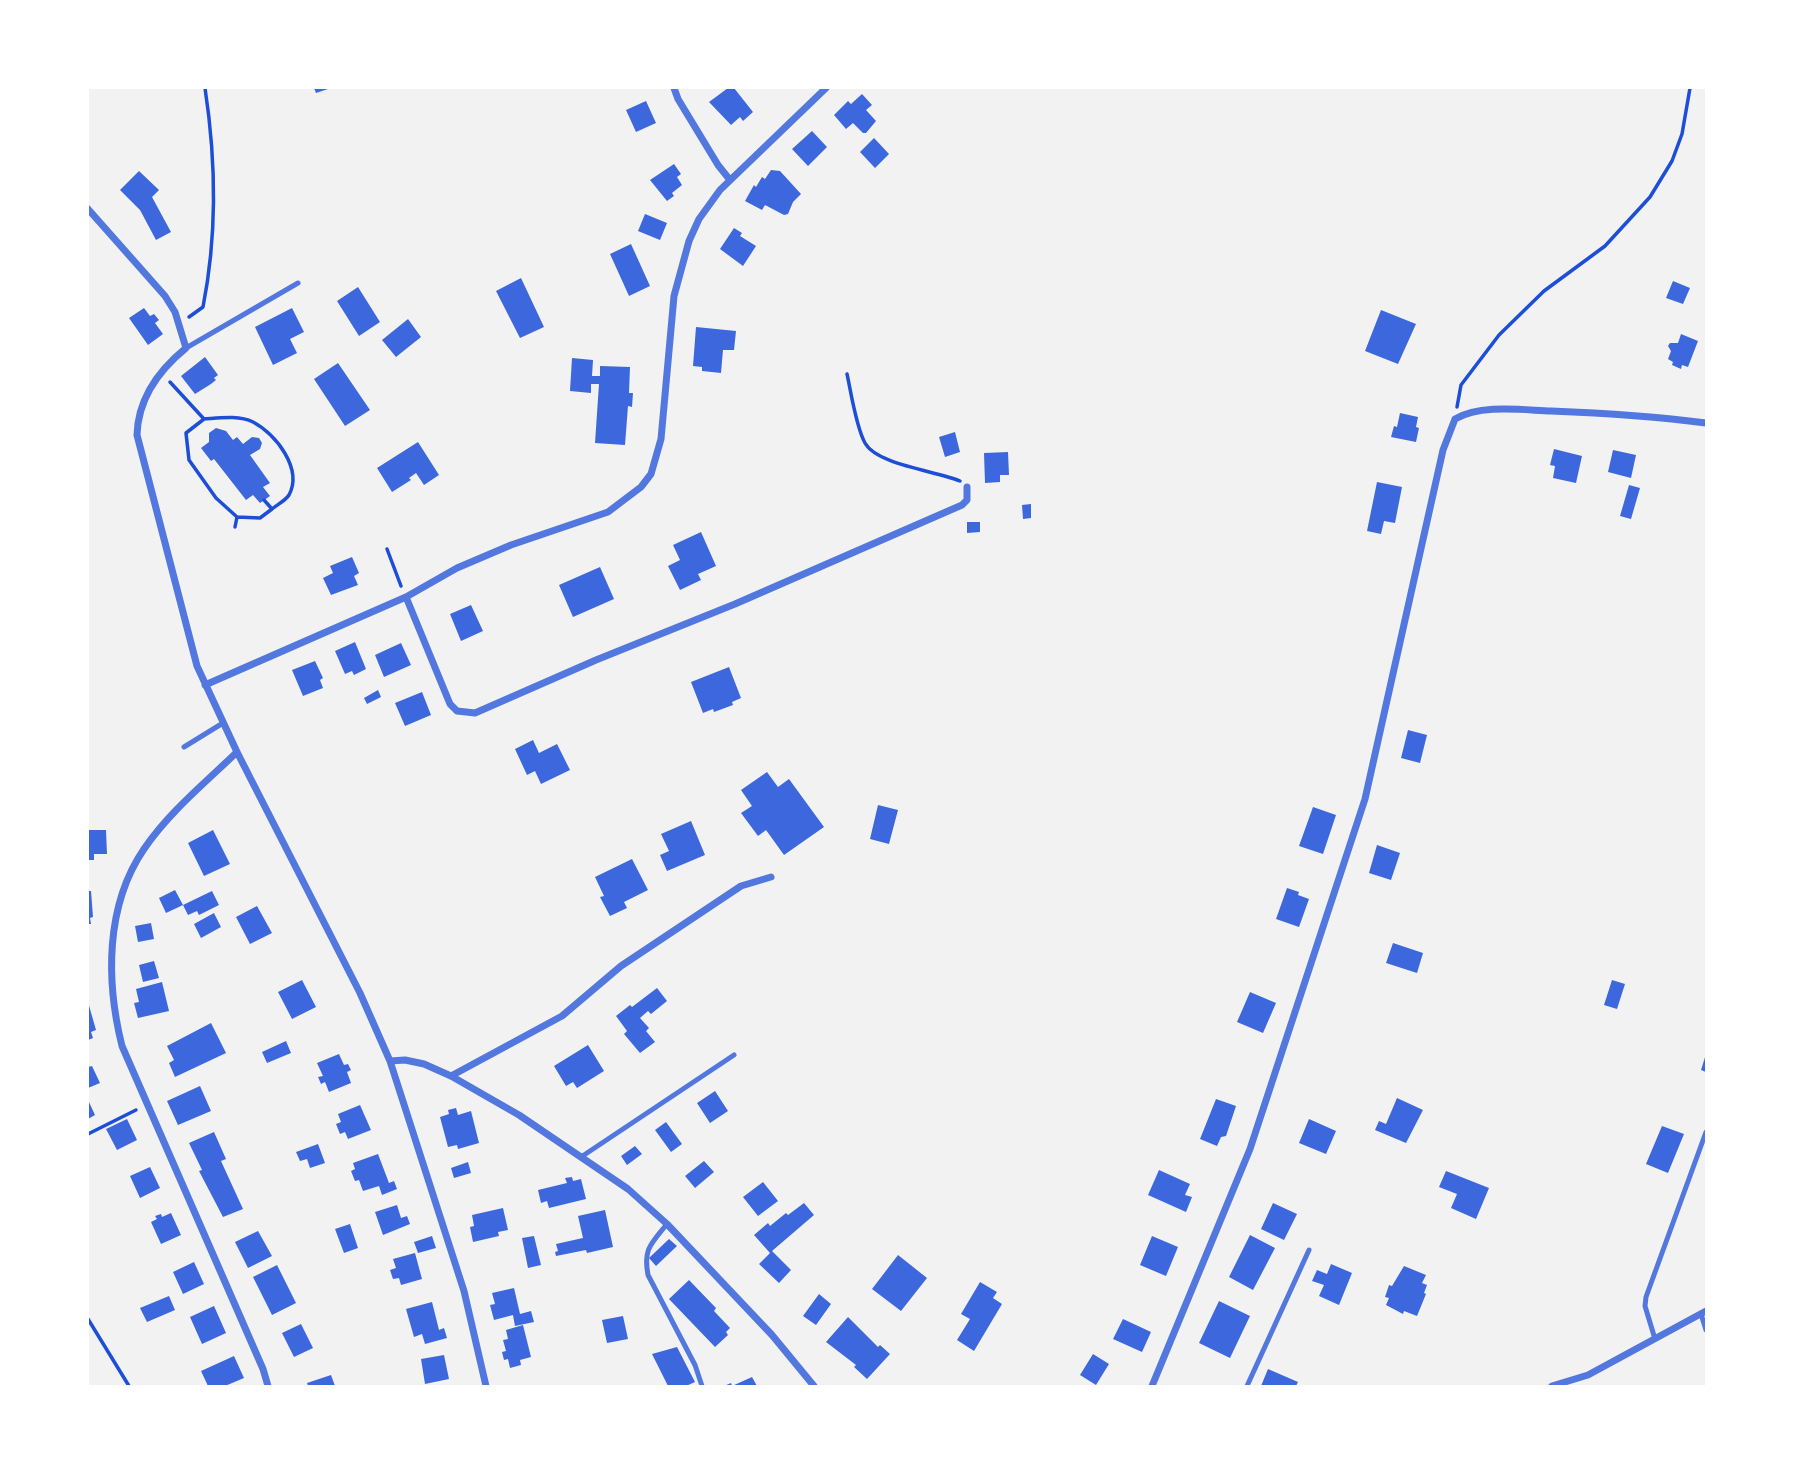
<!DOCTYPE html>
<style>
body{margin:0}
#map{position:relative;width:1794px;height:1474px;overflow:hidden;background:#f2f2f2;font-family:Roboto,sans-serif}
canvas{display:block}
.frame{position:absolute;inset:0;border:89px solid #fff;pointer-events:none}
</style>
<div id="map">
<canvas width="1794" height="1474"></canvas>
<div class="frame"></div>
</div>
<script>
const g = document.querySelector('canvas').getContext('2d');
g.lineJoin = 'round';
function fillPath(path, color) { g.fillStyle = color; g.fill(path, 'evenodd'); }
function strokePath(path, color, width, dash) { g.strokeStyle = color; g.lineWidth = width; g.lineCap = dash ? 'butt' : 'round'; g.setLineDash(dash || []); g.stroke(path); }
fillPath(new Path2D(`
 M314,88H331L316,93Z
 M728,88H734L753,112L743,121L740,117L731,125L709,102Z
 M862,94L872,105L866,110L876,121L866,133H863L853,123L846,129L834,115L848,101L851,104Z
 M646,101L656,123L636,132L626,110Z
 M812,131L827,147L808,166L792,149Z
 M874,138L889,154L875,168L860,152Z
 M674,164L681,174L677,177L682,185L672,193L674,196L667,201L650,180Z
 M771,170L780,171L801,194L793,202L788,214L784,215L765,205L762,210L745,201L754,185L756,187L762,177L765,179Z
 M139,171L159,190L152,197L171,232L156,240L140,210L120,190Z
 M645,214L667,223L660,240L638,231Z
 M734,228L742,233L740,236L756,246L743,266L720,249Z
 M631,244L650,286L629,296L610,254Z
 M521,278L544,327L520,338L496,291Z
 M1673,281L1690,288L1683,304L1666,298Z
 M358,287L380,322L359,336L337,301Z
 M144,308L150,316L154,314L159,320L155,323L163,334L148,345L129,318Z
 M292,308L304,332L290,339L297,353L273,365L255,327Z
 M1381,310L1416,324L1398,364L1365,351Z
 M408,319L421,337L396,357L382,340Z
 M696,327L736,331L734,350H723L721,373L702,371V367L693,366Z
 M1681,334L1698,341L1688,367L1682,365L1681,369L1672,365L1673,362L1668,359L1671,351L1668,346L1670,343H1678Z
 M205,357L218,375L214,378L216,380L211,384L195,394L181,376Z
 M572,358L593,360L592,376H600V366L630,367L629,393H633L632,407L628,406L625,445L595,443L599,384H591V393L570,391Z
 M338,363L370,410L345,426L314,379Z
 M1400,413L1418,417L1416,427L1419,428L1416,442L1391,437L1394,426L1397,427Z
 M216,428L226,431L233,440L237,437L243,444L252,437L259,438L262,443L260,449L250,455L270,483L263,487L270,496L260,503L253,495L246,500L214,459L211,461L201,448L209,442V433Z
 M955,432L960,452L945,457L939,437Z
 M418,442L439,475L424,485L416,473L409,478L411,480L392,492L377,468Z
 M1554,449L1582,456L1576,483L1553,478L1555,466L1550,465Z
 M1613,450L1636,455L1631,478L1608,472Z
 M1008,452L1009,475H1000V482L985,483L984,453Z
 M1377,482L1402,487L1395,523L1384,521L1381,534L1367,531Z
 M1629,485L1640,488L1631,519L1620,516Z
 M1031,504V518L1023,519L1022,505Z
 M967,522H980V532L967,533Z
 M701,532L716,566L698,574L701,580L680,590L668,566L680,560L673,545Z
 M352,557L359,573L354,576L358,585L331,595L323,578L333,573L330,566Z
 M600,567L614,599L573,617L559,585Z
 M471,605L483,631L461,641L450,614Z
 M355,642L366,669L354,675L352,671L345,674L335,651Z
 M401,643L411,665L384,677L375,655Z
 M315,661L323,678L320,680L323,688L303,696L292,670Z
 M729,667L741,698L732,702L733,705L714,712L713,709L703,713L691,682Z
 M378,690L381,697L367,704L364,698Z
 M422,692L431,715L405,726L395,703Z
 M1408,730L1427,735L1420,763L1401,758Z
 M533,740L539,753L557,744L570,770L541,784L535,771L527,775L515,749Z
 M767,772L778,787L789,779L824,827L784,855L766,830L758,836L741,813L752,806L741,790Z
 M878,805L898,810L889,844L870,839Z
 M1313,807L1336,815L1323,854L1299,846Z
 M691,821L705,855L667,871L660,855L669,851L661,834Z
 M88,830H106L107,854H94V860H88Z
 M213,830L230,864L204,876L188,843Z
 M1377,845L1400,853L1391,880L1369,873Z
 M632,859L648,890L624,902L627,908L610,916L600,897L604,896L595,877Z
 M1287,888L1299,892L1298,895L1309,899L1299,927L1276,919Z
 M175,890L183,905L166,913L159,898Z
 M88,891H91L93,917L90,918L91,924H88Z
 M212,891L219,905L199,915L197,911L188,915L183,905Z
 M257,906L272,933L250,944L236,917Z
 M214,913L221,927L201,938L194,924Z
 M151,923L154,939L138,942L135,926Z
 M1393,943L1423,953L1417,973L1386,963Z
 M154,961L159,978L143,982L139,965Z
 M302,980L316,1007L292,1019L278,992Z
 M1612,980L1625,984L1617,1009L1604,1005Z
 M162,982L169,1011L138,1018L134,1003L139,1002L136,989Z
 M657,988L667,1001L651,1014L648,1011L640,1018L649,1028L646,1031L655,1042L640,1053L624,1034L627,1031L616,1016L630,1005L632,1007Z
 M1250,992L1276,1003L1263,1033L1237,1022Z
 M88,1002L96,1030L91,1032L93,1038L88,1040Z
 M211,1023L226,1053L175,1077L169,1063L174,1060L167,1046Z
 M286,1041L291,1053L267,1063L262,1052Z
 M588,1045L604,1071L577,1088L573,1082L566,1086L554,1066Z
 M339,1054L344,1065L348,1064L351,1070L347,1072L351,1083L329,1092L325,1082L321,1084L318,1077L323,1076L317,1063Z
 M1706,1054V1072L1701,1070Z
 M92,1066L100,1083L88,1088V1067Z
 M200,1086L211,1111L178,1125L167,1101Z
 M715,1091L728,1111L710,1123L697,1103Z
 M1397,1098L1423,1110L1406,1143L1375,1130L1379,1121L1386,1124Z
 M1216,1099L1236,1106L1226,1136L1221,1137L1217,1146L1200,1139Z
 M88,1100L95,1115L88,1119Z
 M360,1105L371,1130L348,1139L345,1132L340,1134L336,1124L341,1122L338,1114Z
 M456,1108L458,1115L471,1111L479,1143L458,1149L457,1145L448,1147L440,1117L449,1114L448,1110Z
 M127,1119L137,1140L117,1150L106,1129Z
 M1309,1119L1336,1131L1326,1154L1299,1143Z
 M666,1122L682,1144L671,1152L655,1130Z
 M1662,1126L1684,1134L1668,1173L1646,1164Z
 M214,1132L226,1159L221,1161L243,1209L223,1217L199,1171L202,1170L189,1143Z
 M318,1144L325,1163L310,1168L307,1159L300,1161L296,1152Z
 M635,1146L642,1154L627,1165L621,1156Z
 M378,1154L389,1183L394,1181L397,1189L382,1195L379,1186L363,1191L359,1180L355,1181L351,1171L355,1169L353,1163Z
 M704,1161L714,1172L695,1188L685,1176Z
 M468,1162L471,1173L454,1178L451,1168Z
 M150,1167L160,1188L140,1198L130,1176Z
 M1159,1170L1190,1184L1185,1195L1192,1197L1186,1212L1148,1195Z
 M1446,1171L1489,1188L1476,1219L1451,1208L1457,1194L1439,1187Z
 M572,1177L573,1181L581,1179L586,1199L549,1208L547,1201L541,1203L538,1190L567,1183L565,1178Z
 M763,1182L778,1201L758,1216L743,1197Z
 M804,1203L814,1215L772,1251L791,1270L779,1283L759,1264L770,1253L754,1235L768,1223L770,1226L786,1213L788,1215Z
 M1273,1203L1297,1214L1284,1240L1261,1229Z
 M397,1205L401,1218L407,1216L410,1224L383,1235L375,1212Z
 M503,1208L508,1230L498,1232L499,1236L473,1242L470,1227L474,1226L472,1215Z
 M605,1210L613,1247L587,1253L586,1250L556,1256L555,1252L558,1251L556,1244L583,1238L578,1216Z
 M171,1213L181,1235L161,1244L151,1222L157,1219L155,1216L161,1214L162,1217Z
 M350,1224L358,1248L344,1253L335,1229Z
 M258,1231L272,1256L248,1268L235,1242Z
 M1250,1235L1275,1248L1253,1290L1229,1277Z
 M432,1236L436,1248L418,1253L414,1242Z
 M534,1236L541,1265L528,1268L522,1238Z
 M1152,1236L1178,1247L1166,1276L1140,1265Z
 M669,1239L677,1246L656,1266L649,1258Z
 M415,1253L422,1279L401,1285L399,1278L393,1279L390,1270L396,1268L393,1259Z
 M898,1255L927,1278L901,1311L872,1289Z
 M194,1262L204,1284L183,1294L173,1272Z
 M1331,1264L1352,1273L1339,1305L1319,1296L1324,1285L1312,1281L1317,1270L1327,1274Z
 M277,1265L296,1303L272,1315L253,1277Z
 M1404,1266L1426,1275L1422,1283L1427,1285L1424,1293L1426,1294L1417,1316L1404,1311L1403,1314L1386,1305L1389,1298L1385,1297L1389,1285L1392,1286Z
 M689,1280L716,1308L714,1311L730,1328L726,1332L728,1335L715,1347L669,1299Z
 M980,1282L997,1292L993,1298L1002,1304L974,1351L957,1340L970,1319L961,1314Z
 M514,1288L520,1314L531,1311L534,1322L515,1326L513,1315L494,1320L490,1305L495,1304L492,1293Z
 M819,1294L831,1304L816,1325L803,1316Z
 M169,1296L175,1310L147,1322L140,1308Z
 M1219,1301L1250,1316L1230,1358L1199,1343Z
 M432,1302L439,1330L444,1328L447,1338L425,1344L422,1334L414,1337L406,1309Z
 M214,1306L226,1333L202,1344L190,1317Z
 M623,1316L628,1339L607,1343L602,1320Z
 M848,1317L878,1347L880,1345L890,1354L867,1379L854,1367L856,1365L826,1342Z
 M1123,1319L1151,1332L1142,1352L1113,1339Z
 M301,1324L313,1348L294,1357L282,1333Z
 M523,1325L531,1357L520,1360L521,1365L510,1368L508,1359L504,1360L502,1352L506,1351L503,1340L508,1339L506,1330Z
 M677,1347L695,1382L686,1386H668L652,1354Z
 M1093,1354L1109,1364L1096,1385L1080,1375Z
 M444,1355L449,1379L425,1384L421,1359Z
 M234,1356L244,1378L225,1386H208L201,1371Z
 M1268,1369L1298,1382L1296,1386H1261Z
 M331,1375L335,1386H308L307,1383Z
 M752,1377L757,1386H724L731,1383L732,1386Z`), '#3d67dc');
strokePath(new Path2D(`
 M189,317L203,307C217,236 216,160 205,88
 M847,374C851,392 856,427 865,443C877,465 937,471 960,481
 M170,382L204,419C219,418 239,415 253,422C276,434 303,469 289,495C286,500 277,505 272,509L264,500
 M1457,407L1461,385L1499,335L1544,291L1605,246L1650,197L1672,161L1682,134L1690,88
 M204,419L186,433L189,460L216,498L237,517
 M235,527L237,517L260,518L272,509
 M387,549L401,586
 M88,1134L136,1110
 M88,1319L129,1386`), '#1d4ed8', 3.5);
strokePath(new Path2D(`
 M186,348L298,283
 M184,747L223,723
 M581,1157L734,1055
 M667,1224C651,1244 643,1249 648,1275L695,1365L702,1386
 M1701,1314L1706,1330
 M1655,1339L1645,1306L1646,1297L1706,1132
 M1247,1386L1309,1250`), '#5277de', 5);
strokePath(new Path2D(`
 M674,88L678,99L718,165L730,180
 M88,209L165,296L175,312L186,348C159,370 138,399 137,435L197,666L237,752L360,993L390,1061L464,1291L486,1386
 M406,597L450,704L457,711L475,713L596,660L735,604L962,505L967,500V487
 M205,685L406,597L457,568L511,545L608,512L641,487L651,474L661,439L674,296L689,241L699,219L720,190L826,88
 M237,752C206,782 169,812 144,849C105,906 106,982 122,1046L263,1369L268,1386
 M390,1061L405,1060L424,1064L451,1076L519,1115L628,1189L667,1224L772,1335L814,1386
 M451,1076L562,1016L621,966L741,886L771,877
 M1152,1386L1250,1149L1365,799L1443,450L1455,419C1481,404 1522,410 1551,411C1605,413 1653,416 1706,423
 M1552,1386L1588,1375L1706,1311`), '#5277de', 7);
</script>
